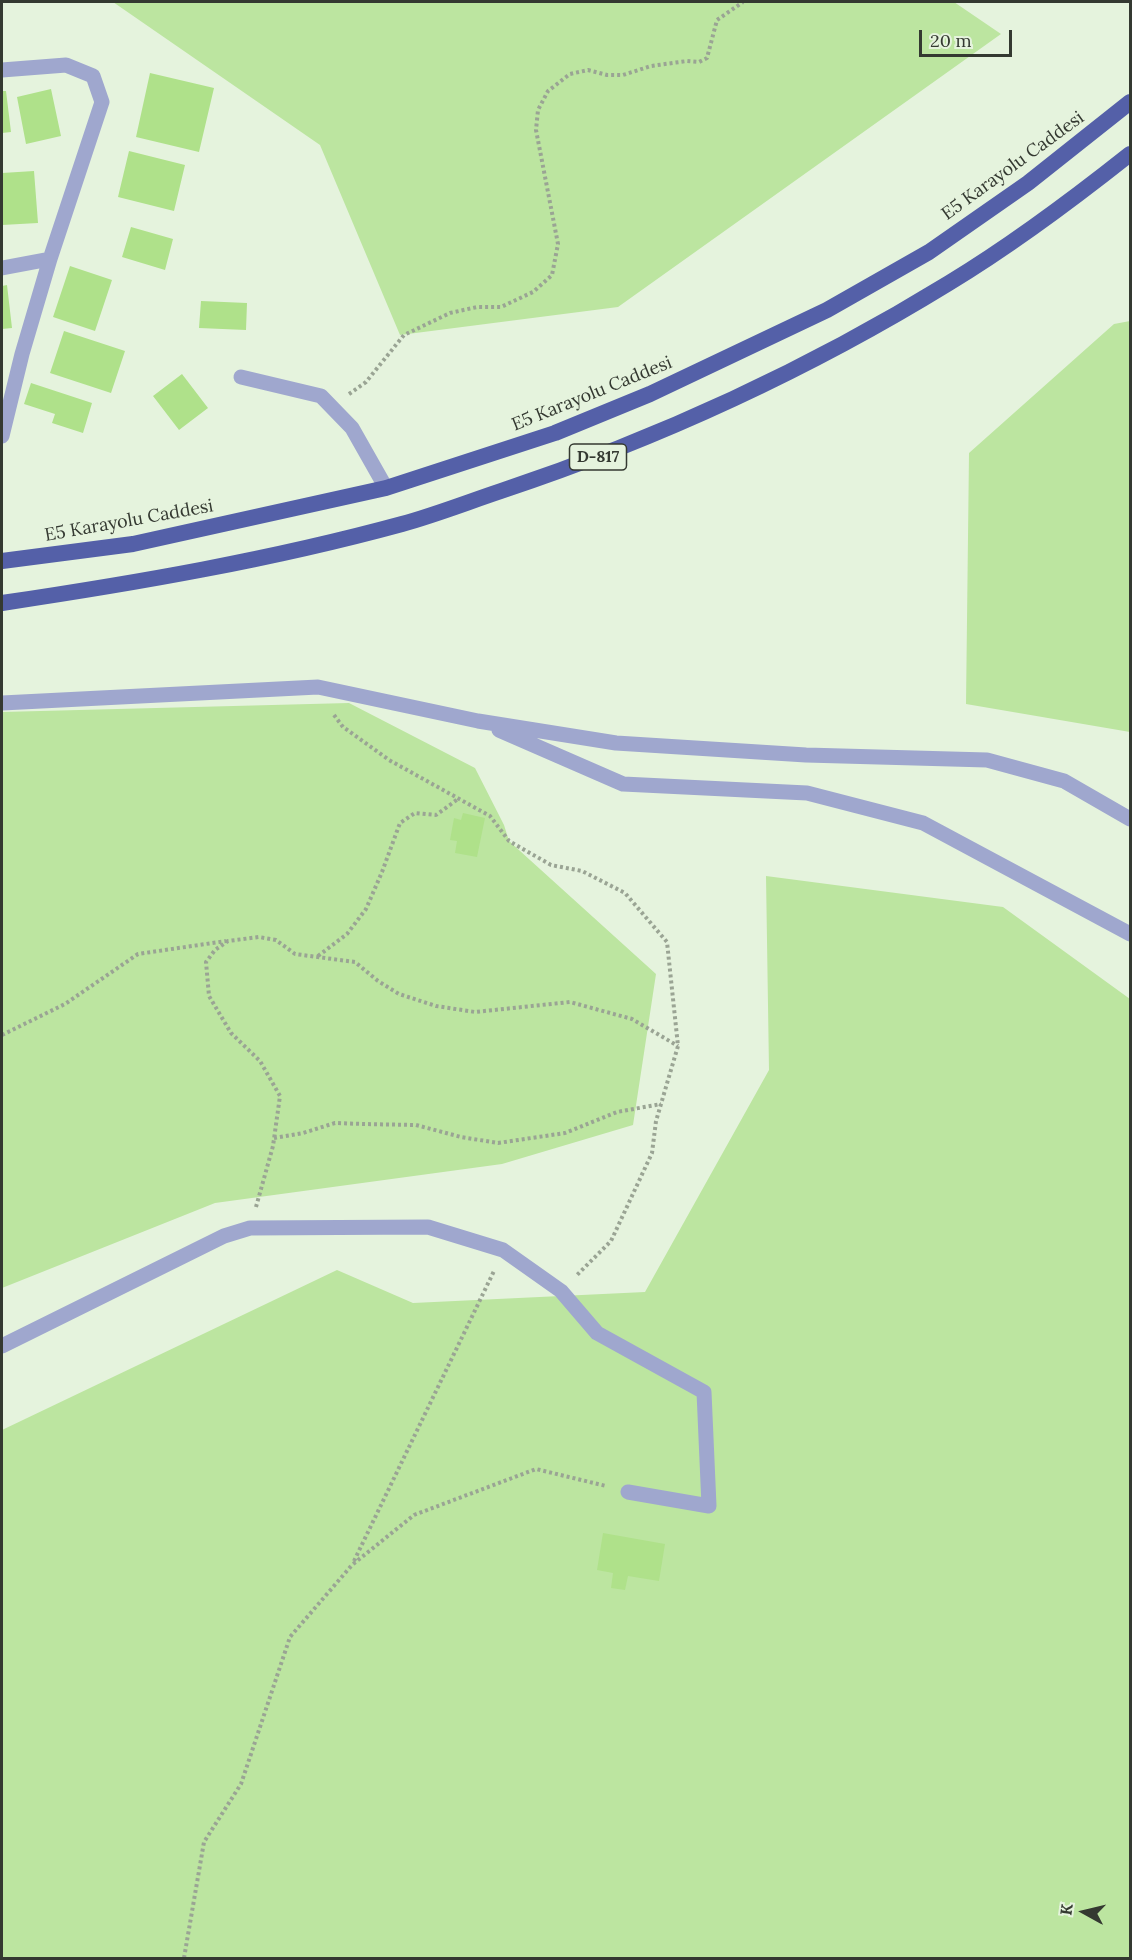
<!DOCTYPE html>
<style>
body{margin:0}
#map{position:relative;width:1132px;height:1960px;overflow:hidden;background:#e5f3dd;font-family:Lora,serif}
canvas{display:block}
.frame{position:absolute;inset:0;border:3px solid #343931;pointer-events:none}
.north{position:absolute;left:1054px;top:1882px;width:60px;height:60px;-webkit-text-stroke:4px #e5f3dd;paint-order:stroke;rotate:278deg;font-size:16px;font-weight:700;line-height:24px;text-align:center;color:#343931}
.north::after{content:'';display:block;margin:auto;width:21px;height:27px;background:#343931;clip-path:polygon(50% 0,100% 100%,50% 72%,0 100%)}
.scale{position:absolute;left:919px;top:30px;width:93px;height:27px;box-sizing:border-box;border:3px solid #343931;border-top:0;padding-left:8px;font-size:18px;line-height:21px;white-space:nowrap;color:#343931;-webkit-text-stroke:4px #e5f3dd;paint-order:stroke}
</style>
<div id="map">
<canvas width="1132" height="1960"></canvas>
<div class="frame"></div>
<div class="north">K</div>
<div class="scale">20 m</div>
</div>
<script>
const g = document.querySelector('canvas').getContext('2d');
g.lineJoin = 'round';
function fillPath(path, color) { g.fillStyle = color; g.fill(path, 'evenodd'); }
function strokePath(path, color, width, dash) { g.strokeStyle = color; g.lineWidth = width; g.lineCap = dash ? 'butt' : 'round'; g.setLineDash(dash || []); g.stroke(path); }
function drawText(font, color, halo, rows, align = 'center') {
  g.font = font + ' Lora,serif'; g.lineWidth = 5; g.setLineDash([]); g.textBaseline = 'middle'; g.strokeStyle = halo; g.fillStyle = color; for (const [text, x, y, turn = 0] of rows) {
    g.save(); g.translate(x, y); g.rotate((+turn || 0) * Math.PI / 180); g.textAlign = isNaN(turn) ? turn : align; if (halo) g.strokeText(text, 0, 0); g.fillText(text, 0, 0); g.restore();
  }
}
fillPath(new Path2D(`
 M113,2H954L1001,34L618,307L400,335L320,145Z
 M1130,321V732L966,704L969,453L1114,324Z
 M349,703L475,768L504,825L509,841L656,974L633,1125L502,1164L215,1203L2,1288V712Z
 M766,876L1003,907L1130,999V1958H2V1430L337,1270L413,1303L645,1292L769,1070Z`), '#bce5a0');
fillPath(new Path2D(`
 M150,73L214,88L199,152L136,137Z
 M51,89L61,136L26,144L17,97Z
 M2,91H6L11,132L2,133Z
 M129,151L185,165L174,211L118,197Z
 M34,171L38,223L2,225V173Z
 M131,227L173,239L165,270L122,257Z
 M70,266L112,280L95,331L53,317Z
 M7,285L12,328L2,329V286Z
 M201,301L247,303L246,330L199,328Z
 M64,331L125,351L111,393L50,373Z
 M182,374L208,408L179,430L153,396Z
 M31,383L92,403L83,433L52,423L55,414L24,404Z
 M463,813L485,818L477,857L455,853L457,841L450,840L454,818L461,820Z
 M603,1533L665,1544L659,1581L628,1576L625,1590L611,1588L613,1573L597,1570Z`), '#afe18a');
strokePath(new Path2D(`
 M349,394L366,382L404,335L450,313L477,307H501L533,292L552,275L558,244L536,130L538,110L548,91L570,74L588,70L607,75H623L651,66L687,61L699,62L707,58L717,20L743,2
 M334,715L343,727L389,760L490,816L509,841L551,865L582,871L625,893L667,942L678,1046L656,1121L652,1153L611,1241L576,1276
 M318,956L347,934L366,909L382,872L400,823L415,813L436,815L458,799
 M2,1035L65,1004L138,954L226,941
 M274,1138L303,1133L335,1123L363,1124L416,1125L461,1137L498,1143L565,1133L617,1112L661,1104
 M256,1207L273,1146L280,1096L260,1061L231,1033L209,996L206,962L215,950L228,941L259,937L276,940L295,954L355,962L378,981L399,994L436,1006L475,1012L570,1002L632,1019L678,1046
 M354,1561L494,1271
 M184,1958L204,1842L241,1784L290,1637L352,1565L414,1515L536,1469L606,1486`), '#9aa494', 4, [3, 3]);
strokePath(new Path2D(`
 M241,377L321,396L352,428L386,488`), '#9fa7ce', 15);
strokePath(new Path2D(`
 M2,70L66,65L93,76L102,102L50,259L22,354L2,436
 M2,268L50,259
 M2,1346L224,1236L250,1228L428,1227L503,1250L561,1291L597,1333L704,1392L709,1506L628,1492`), '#9fa7ce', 15);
strokePath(new Path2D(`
 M2,703L318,687L478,721L616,743L806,755L987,760L1064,781L1130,819
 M499,730L623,784L807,793L923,823L1130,934`), '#9fa7ce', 15);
strokePath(new Path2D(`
 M2,561L133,544L386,488L555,433L650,394L827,310L929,252L1028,183L1130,102
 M2,603C136,583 270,560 402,524C435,515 468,502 501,491C657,439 809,369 949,283C1012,245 1072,200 1130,154`), '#5460a8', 16);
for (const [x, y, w] of [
 [598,457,57]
]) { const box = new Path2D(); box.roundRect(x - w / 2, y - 13, w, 26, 4.5); g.fillStyle = '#e5f3dd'; g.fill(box); strokePath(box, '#343931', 1.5); }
drawText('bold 16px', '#343931', null, [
 ["D-817",598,457]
]);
drawText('18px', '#343931', '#e5f3dd', [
 ["E5 Karayolu Caddesi",1013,166,-36],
 ["E5 Karayolu Caddesi",592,394,-22],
 ["E5 Karayolu Caddesi",129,521,-10]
]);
</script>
